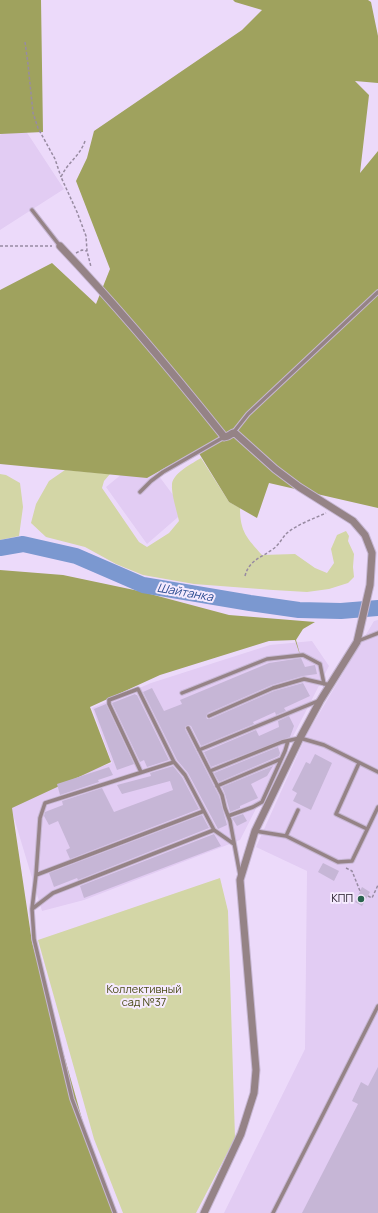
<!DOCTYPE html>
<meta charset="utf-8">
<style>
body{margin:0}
canvas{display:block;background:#ecdafa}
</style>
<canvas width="378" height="1213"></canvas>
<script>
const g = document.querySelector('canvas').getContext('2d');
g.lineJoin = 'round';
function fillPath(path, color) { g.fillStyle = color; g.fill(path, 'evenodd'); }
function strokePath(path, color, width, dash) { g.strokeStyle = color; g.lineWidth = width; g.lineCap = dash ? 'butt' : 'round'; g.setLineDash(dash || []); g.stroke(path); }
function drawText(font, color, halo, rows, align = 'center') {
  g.font = font + ' Manrope,sans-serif'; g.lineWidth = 4; g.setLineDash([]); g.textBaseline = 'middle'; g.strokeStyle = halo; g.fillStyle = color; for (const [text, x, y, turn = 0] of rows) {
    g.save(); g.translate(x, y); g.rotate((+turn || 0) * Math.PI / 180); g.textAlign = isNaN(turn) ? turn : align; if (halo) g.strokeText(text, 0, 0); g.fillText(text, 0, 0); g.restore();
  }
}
fillPath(new Path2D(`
 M20,122L64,189L0,230V135Z
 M144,456L185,511L147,544L106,487Z
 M378,620V1213H224L305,1049L307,871L256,847L307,734L374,621Z
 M312,641L329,666L240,840L84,900L42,911L8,798L112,763L92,708L151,683L270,645Z`), '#e2ccf3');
fillPath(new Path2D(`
 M201,458L229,502L240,508C240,532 247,538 262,555L295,554L315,568L327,573L334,563L331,549L337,535L346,531L349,536L348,541L354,554L353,567L354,577L348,583L329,589L307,592L273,590L194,584L143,575L116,564L85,547L46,537L31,523L36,504L49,481L65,470L110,474L104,481L102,488L139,542L147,547L169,533L179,521C177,511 171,494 172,484C173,473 193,463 201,458Z
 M0,474L6,475L20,483L23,507L19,536L0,540Z
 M220,878L228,911L235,1138L196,1213H123L94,1139L38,940Z`), '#d3d6a6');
fillPath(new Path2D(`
 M0,0H41L43,132L0,134Z
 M233,0H368L371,2L378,36V83L355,81L369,95L360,173L378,151V508L269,483L257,518L229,502L197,450L147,478L0,464V290L52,263L96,304L110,269L76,181L87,158L94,131L242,30L262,10L235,2Z
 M0,570L63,575L139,591L229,615L315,622L303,629L296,640L301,658L295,640L269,641L160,675L90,707L111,762L12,808L32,942L88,1140L113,1213H0Z`), '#9fa25e');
strokePath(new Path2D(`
 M0,548L23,544L76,556L143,585L250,603L299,610L341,611L378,608`), '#7b98d0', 16);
fillPath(new Path2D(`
 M301,658L305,667L315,665L317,674L303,676L272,685L208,713L206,716L207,719H210L274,691L303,683L310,696L284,708L286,711L276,715L275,712L253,722L254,724L201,746L191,726L188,725L185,727V729L219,796L227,825L218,829L188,773L177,760L143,692L152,688L164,711L182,704L180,700L269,663Z
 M135,694L136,695H137L169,760L147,767L144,760L140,762L112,703Z
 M106,704L134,764L117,770L94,709Z
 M289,716L294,726L290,737L211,767L204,752L256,730L259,736L279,727L278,721Z
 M278,747L280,753L279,756L219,782L214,773Z
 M315,754L332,763L311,810L293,801L297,793L292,790L306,762L310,764Z
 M173,766L182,777L199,809L70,859L66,850L70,848L58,821L49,825L44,816L45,812L63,805L62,801L102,788L114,812L173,790L170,781L122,794L117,785L151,776L150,773Z
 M273,766L267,776L251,784L258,798L240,806V808L230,812L225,794L222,787Z
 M109,767L113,775L98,780L99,782L60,795L57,784Z
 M243,814L247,821L237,826L232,818Z
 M202,815L209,828L78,880L77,878L54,887L49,873Z
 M214,834L221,846L84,898L80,886Z
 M323,863L339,871L334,881L318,872Z
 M362,887L370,892L362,906L355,902Z
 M378,1067V1213H302L358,1104L352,1101L361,1082L368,1086Z`), '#c6b6d6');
const service = new Path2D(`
 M32,210L60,246
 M233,433L248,414L378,292
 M140,492L151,481L163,472L224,437
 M358,641L378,633
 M182,693L267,659L303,655L320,664L324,684
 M209,716L273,688L304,679L330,685
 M188,728L222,795L225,808L230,821L240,875
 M199,750L318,701
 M359,763L336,814L367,829
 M210,771L282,742L300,738L324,745L378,772
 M141,772L109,704V700L138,689L174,762L185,775L214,830L234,844
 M217,786L281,759
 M228,816L253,807L262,802L285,751L288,741
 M255,831L286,836L338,862L352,861L378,807
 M286,836L298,810
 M36,875L204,811
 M32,909L36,875L40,818L45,803L174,762
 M115,1213L72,1099L34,939L32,909L53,893L214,830
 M273,1213L378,1006`);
const minor = new Path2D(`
 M60,246C117,306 170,369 222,434L224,437L228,436L233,433L236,434L275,469L299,487L353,521L365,535L372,553L370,585L357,642L320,701L300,738L255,831L240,880L256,1070L254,1093L241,1134L204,1213`);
strokePath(service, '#c7b7d3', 5.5);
strokePath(minor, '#c7b7d3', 9);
strokePath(new Path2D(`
 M25,42L28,64L33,113L38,128L55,159L61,177
 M85,141C80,156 67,163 61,177L77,212L86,236L87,251L91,267
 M0,246H52
 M76,253L82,250L87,251
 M245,576C249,560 261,558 273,549C279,545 282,538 287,533C298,524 313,519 326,513
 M346,868L352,871L360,891
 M368,896L372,898L378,885`), '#988ba2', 1.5, [3, 2]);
strokePath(service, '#958386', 3.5);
strokePath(minor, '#958386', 7);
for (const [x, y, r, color] of [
 [361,899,4,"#28634e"]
]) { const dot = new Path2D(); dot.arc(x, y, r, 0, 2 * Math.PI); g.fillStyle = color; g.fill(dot); strokePath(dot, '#f5eafe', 1.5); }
drawText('11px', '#1e1723', '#f5eafe', [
 ["КПП",353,899]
], 'right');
drawText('11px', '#4a4b17', '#f5eafe', [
 ["Коллективный",144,990],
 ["сад №37",144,1003]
]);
drawText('italic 12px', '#2b4c91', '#f5eafe', [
 ["Шайтанка",185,593,10]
]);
</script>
